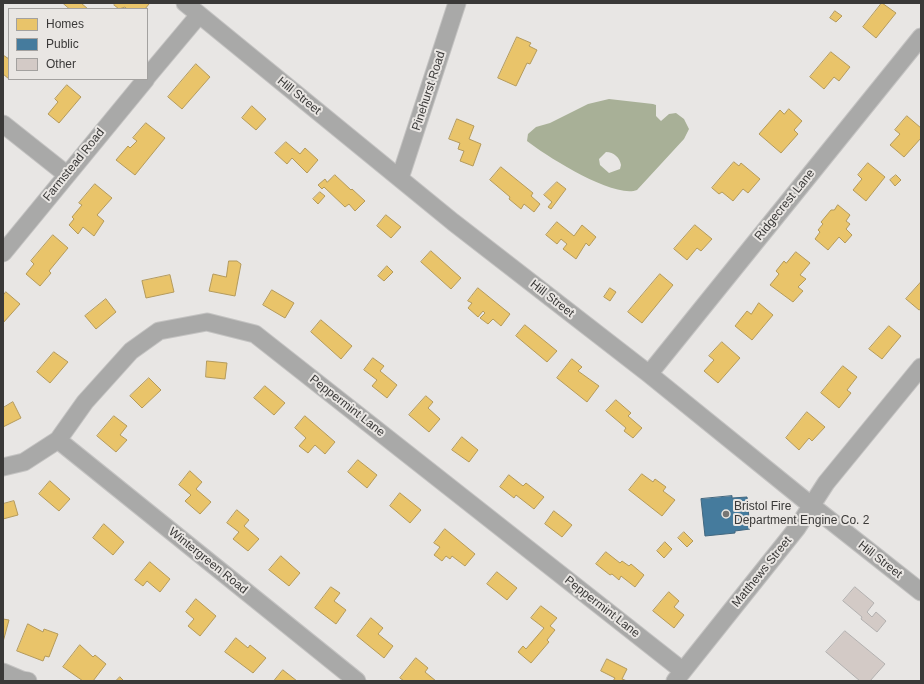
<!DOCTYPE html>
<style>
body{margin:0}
#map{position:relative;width:924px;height:684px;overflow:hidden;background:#e8e6e4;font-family:Arial,sans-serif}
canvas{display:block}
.frame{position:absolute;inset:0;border:4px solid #3a3938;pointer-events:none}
.legend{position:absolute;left:8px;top:8px;width:140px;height:72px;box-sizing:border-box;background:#e9e6e3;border:1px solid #a3a19f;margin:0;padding:5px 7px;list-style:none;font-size:12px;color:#3a3938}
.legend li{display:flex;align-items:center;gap:8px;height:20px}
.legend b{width:20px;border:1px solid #a3a19f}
</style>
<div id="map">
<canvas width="924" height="684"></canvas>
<div class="frame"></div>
<ul class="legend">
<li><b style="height:11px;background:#e9c46a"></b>Homes</li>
<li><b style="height:11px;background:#457b9d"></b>Public</li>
<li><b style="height:11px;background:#d3cac6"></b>Other</li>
</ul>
</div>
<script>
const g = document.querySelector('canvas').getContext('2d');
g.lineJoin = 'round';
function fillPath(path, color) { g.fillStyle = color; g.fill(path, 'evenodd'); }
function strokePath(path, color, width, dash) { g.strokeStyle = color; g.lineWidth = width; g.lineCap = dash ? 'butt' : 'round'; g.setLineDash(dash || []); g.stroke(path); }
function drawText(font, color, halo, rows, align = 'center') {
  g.font = font + ' Arial,sans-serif'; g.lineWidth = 4; g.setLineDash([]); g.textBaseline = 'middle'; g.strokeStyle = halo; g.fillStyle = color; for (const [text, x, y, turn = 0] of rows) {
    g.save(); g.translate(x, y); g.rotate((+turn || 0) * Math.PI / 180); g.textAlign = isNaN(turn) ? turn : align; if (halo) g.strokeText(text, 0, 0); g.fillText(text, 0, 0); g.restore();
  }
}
fillPath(new Path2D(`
 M609,99L653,104L656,105V116L661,121L669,114L676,113L684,119L689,129L684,139L637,190C614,199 546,156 527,141L528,134L536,127L550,123L588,104ZM606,152C614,152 620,158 621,165L620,169L609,173L600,165L599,159Z`), '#a8b097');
const homes = new Path2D(`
 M63,3H81L88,9H70Z
 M116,3H148L149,4L145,9H127L125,7L119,9L114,5Z
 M882,3L896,13L876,38L863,27Z
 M835,11L842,16L836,22L830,18Z
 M517,37L531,43L529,46L537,50L530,64L527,63L516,86L498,78Z
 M831,52L850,67L839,81L834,77L824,89L810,77Z
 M3,55L9,59V79L3,74Z
 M196,64L210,77L182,109L168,97Z
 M67,85L81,97L59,123L48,114L58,102L55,99Z
 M252,106L266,119L256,130L242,118Z
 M789,109L802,121L794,130L798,134L781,153L759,134L780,110L784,114Z
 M907,116L921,128V138L904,157L890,145L900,134L895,130Z
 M457,119L474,126L469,139L481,144L473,166L460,161L464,151L458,149L460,143L449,139Z
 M146,123L165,138L135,175L116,160L128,146L130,148L137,141L133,138Z
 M286,142L300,154L305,148L318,160L307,173L292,158L287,164L275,153Z
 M734,162L739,166L741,163L760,179L748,193L743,189L733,201L722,192L719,194L712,188Z
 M868,163L885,177L866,201L853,190L862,179L858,175Z
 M501,167L533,193L531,196L540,204L534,212L524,204L521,209L509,199L510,197L490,180Z
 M335,175L351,190L352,189L365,201L355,211L349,204L345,207L324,187L322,189L318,185L325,179L327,182Z
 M896,175L901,180L895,186L890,180Z
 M557,182L566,189L551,209L548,207L552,202L544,195Z
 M95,184L112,198L97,215L104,221L94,236L83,227L78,234L69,225L74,219L72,217L82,205L79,203Z
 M320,192L325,196L318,204L313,199Z
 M838,205L850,215L846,221L850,224L846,229L852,235L845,243L839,237L828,250L815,239L820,232L818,230L823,224L821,222L831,210H834Z
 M386,215L401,227L391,238L377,226Z
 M557,222L574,236L582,225L596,237L589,246L586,243L576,259L563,249L567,244L561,239L557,244L546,235Z
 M695,225L712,239L701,251L697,248L687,260L674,249Z
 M53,235L68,248L49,271L51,273L40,286L26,274L34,264L31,261Z
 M431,251L461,278L451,289L421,262Z
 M796,252L810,263L800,275L806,279L798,287L803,291L793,302L770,285L779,274L776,271L784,261L786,263Z
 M229,261H237L241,264L235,296L209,291L213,274L226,277Z
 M387,266L393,272L384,281L378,276Z
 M660,274L673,285L642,323L628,312Z
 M170,275L174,292L146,298L142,281Z
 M921,282V309L919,310L906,299Z
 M478,288L510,314L501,326L493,319L488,324L480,318L485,313L483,311L478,317L468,308L472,303L468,301Z
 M610,288L616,292L610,301L604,297Z
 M272,290L294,303L285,318L263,305Z
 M6,292L20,304L3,323V296Z
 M106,299L116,312L96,329L85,316Z
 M759,303L773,315L752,340L735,326L747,311L751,314Z
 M321,320L352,346L341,359L311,332Z
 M525,325L557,351L547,362L516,336Z
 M889,326L901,336L882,359L869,349Z
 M722,342L740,358L718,383L704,371L714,360L709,356Z
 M54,352L68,362L50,383L37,372Z
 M373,358L384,366L380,371L397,385L387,398L372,386L377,380L364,370Z
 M572,359L582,367L578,371L599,386L587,402L557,378Z
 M207,361L227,363L225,379L206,377Z
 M843,366L857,377L847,390L851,393L839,408L821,393Z
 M149,378L161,390L142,408L130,396Z
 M265,386L285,403L274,415L254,398Z
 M426,396L433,402L428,408L440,419L429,432L409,415Z
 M616,400L631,413L628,416L642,428L633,438L624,431L626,428L606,411Z
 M13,402L21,418L3,427V408Z
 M807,412L825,427L812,441L809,438L799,450L786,438Z
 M114,416L127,426L120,435L127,440L116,452L97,436Z
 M305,416L335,442L325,454L315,445L308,453L299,446L306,438L295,428Z
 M462,437L478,450L469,462L452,450Z
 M358,460L377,475L367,488L348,472Z
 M190,471L202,482L196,489L211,502L200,514L185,501L191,495L179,485Z
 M642,474L653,482L655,479L666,487L663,491L675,500L662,516L629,490Z
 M509,475L523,486L526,483L544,497L534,509L516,495L514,498L500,487Z
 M50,481L70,499L59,511L39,494Z
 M400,493L421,510L410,523L390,506Z
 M14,501L18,515L3,519V504Z
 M237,510L249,520L244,526L259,539L248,551L233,539L239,532L227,523Z
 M554,511L572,525L562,537L545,524Z
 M104,524L124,542L113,555L93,538Z
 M445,529L475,554L465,566L452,556L450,559L446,556L442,561L434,555L440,547L434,543Z
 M684,532L693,541L687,547L678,538Z
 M665,542L672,549L664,558L657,551Z
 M606,552L620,563L622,561L629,566L631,564L644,575L635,587L621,576L619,580L612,574L610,575L596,564Z
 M281,556L300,573L289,586L269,570Z
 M150,562L170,579L160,592L147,581L143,586L135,580Z
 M497,572L517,588L507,600L487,584Z
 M331,587L340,593L334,601L346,610L336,624L315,608Z
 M669,592L679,601L674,607L684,615L674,628L653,611Z
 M196,599L216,616L200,636L188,626L194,619L186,612Z
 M541,606L557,618L550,626L555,630L547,640L549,642L531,663L518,652L523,646L526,649L544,628L531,618Z
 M371,618L383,628L378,634L393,646L384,658L357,636Z
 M3,619L9,620L3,642Z
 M28,624L43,632L44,629L58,634L49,657L45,656L43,661L17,651Z
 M236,638L248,648L250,645L266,658L253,673L225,652Z
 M80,645L93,657L95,655L106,664L93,681H83L63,667Z
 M416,658L428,668L425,672L436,681H404L400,678Z
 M607,659L627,669L622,679L627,681H613L615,678L601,671Z
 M283,670L297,681H274Z
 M120,677L124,681H116Z`);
fillPath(homes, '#e9c46a');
strokePath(homes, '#b49a5b', 1);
const public = new Path2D(`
 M732,496V498L747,497L750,529L735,531V533L705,536L701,499Z`);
fillPath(public, '#457b9d');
strokePath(public, '#42677f', 1);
const building = new Path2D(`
 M855,587L874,603L867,612L872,617L876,612L886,621L877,632L861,619L862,617L843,601Z
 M845,631L885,664L870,681H860L826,652Z`);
fillPath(building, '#d3cac6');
strokePath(building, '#b2b0af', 1);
const minor = new Path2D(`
 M185,3L453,222L649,374L812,506L921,592
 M147,77L199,15
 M3,124L66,174
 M400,178L457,3
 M3,253L146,79
 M649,374L921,37
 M58,440L357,681
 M3,467L24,462L58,440L85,402L131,351L159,331L207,322L255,334L683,671
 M3,672L22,680L28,681
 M675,681L797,528L826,483L921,367`);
strokePath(minor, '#c4c3c2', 19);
strokePath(minor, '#a9a9a8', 17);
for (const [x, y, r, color] of [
 [726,514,4,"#777674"]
]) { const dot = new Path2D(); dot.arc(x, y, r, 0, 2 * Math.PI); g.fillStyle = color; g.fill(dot); strokePath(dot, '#e9e6e3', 1.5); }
drawText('12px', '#3a3938', '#e9e6e3', [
 ["Pinehurst Road",429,91,-72],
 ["Hill Street",299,96,39],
 ["Farmstead Road",74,165,-51],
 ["Ridgecrest Lane",785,205,-51],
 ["Hill Street",552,299,38],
 ["Peppermint Lane",347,406,38],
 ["Hill Street",880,560,38],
 ["Wintergreen Road",208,561,39],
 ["Matthews Street",762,572,-51],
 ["Peppermint Lane",602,607,38]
]);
drawText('12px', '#3a3938', '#e9e6e3', [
 ["Bristol Fire",734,507],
 ["Department Engine Co. 2",734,521]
], 'left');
</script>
